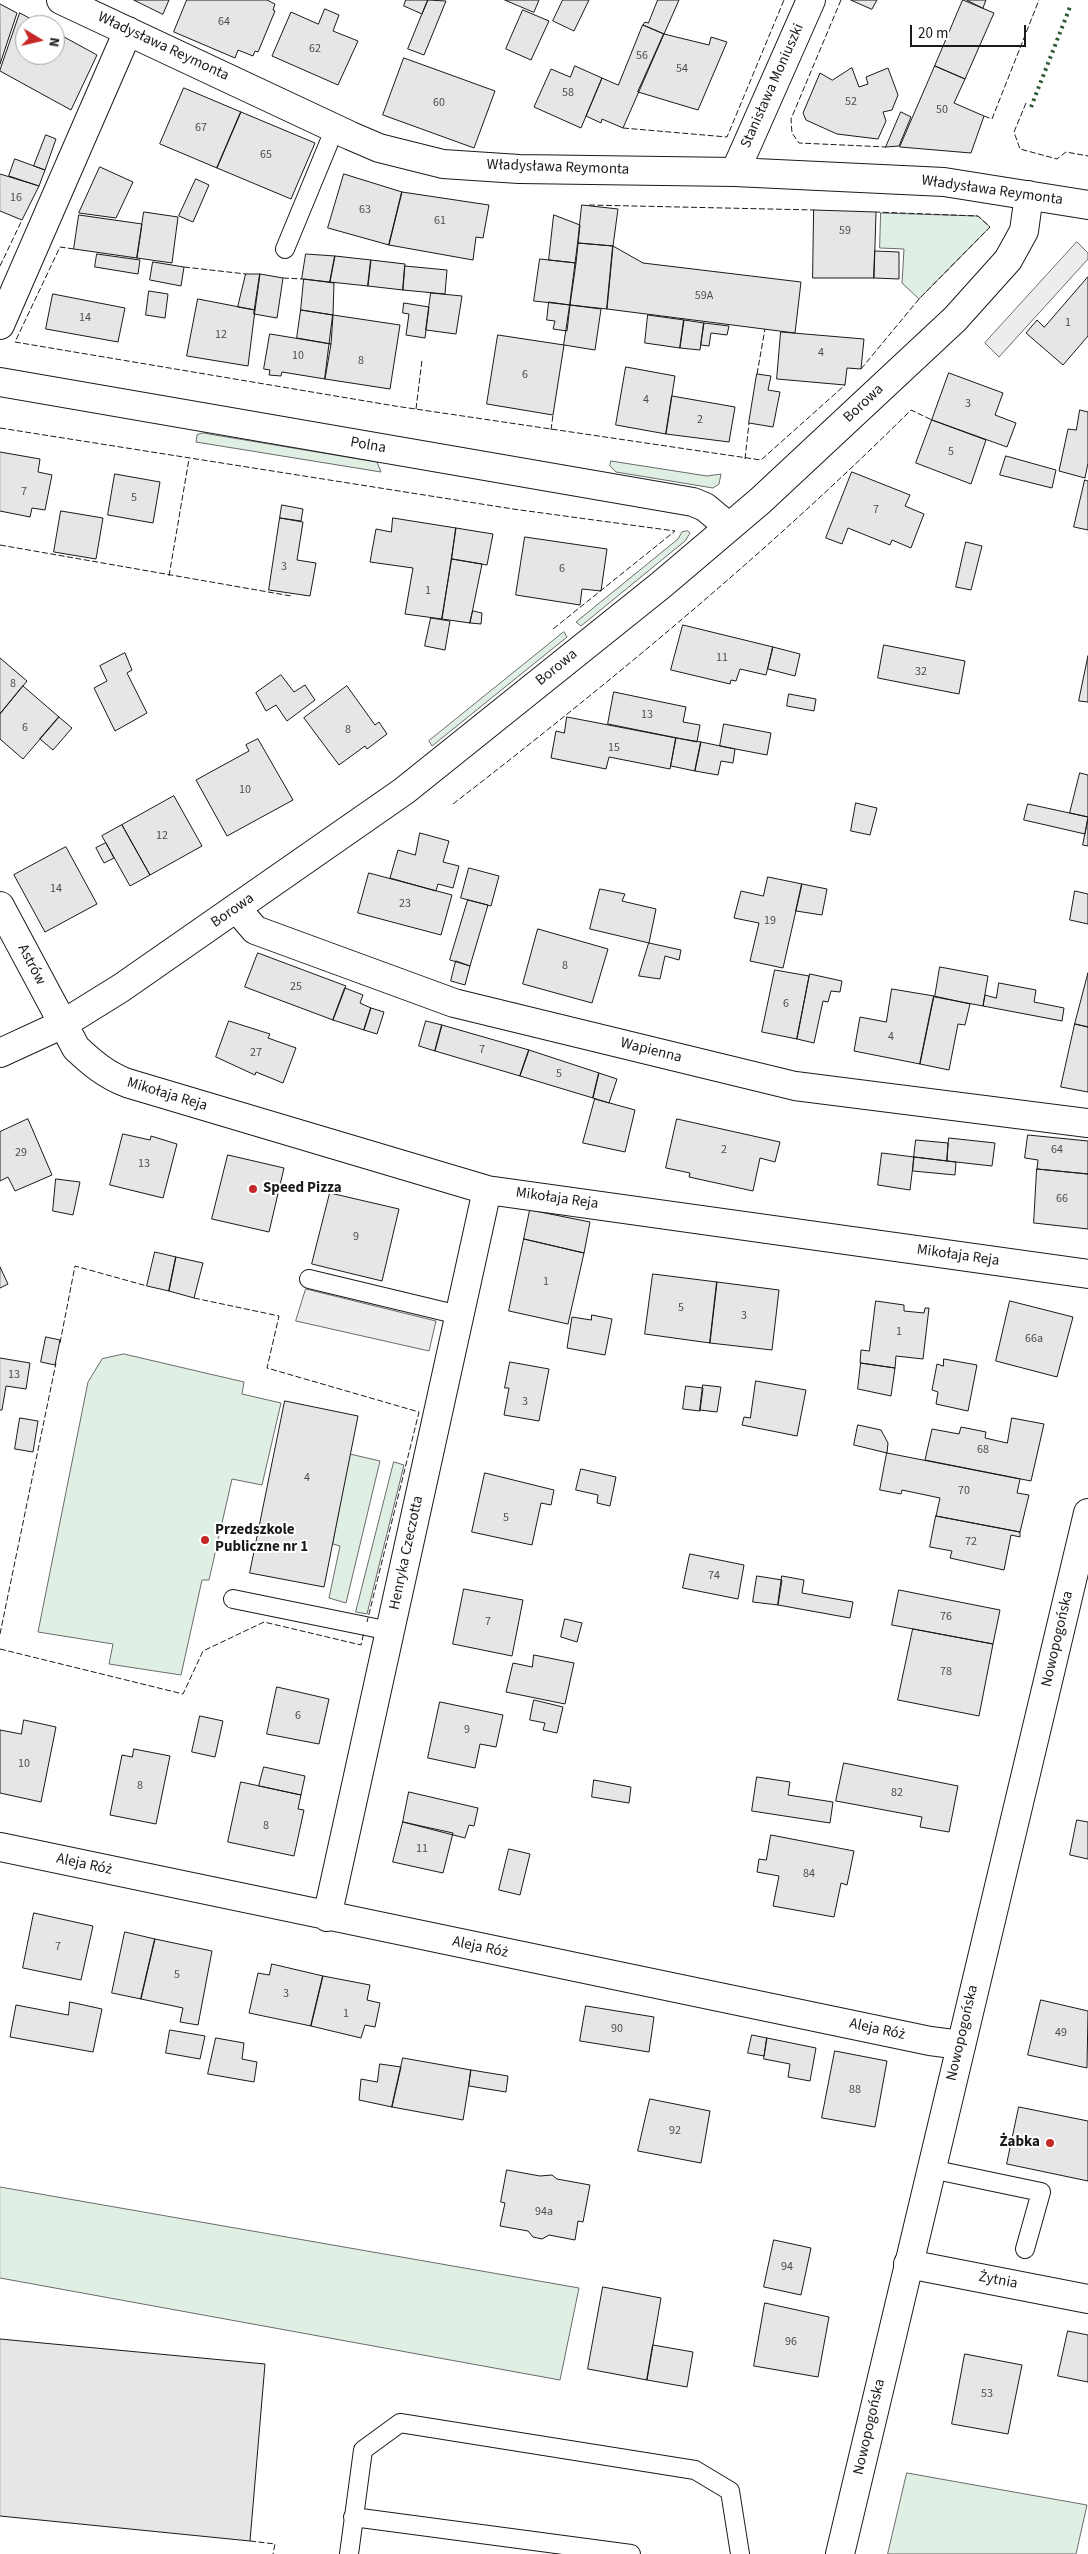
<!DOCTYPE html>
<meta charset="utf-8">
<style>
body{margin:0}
#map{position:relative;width:1088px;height:2554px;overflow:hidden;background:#fff;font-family:"Source Sans 3",sans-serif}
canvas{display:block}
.north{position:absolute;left:15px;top:15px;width:50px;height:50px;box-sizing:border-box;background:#fff;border:1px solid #a3a3a3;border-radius:50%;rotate:99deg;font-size:14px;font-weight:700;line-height:20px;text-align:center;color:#1a1a1a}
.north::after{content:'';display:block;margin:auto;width:18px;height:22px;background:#c62828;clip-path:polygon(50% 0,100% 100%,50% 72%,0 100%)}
.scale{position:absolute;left:910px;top:25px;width:116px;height:22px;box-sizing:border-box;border:2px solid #1a1a1a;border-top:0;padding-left:6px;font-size:15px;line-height:18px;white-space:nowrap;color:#1a1a1a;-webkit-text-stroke:4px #fff;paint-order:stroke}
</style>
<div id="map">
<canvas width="1088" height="2554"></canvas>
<div class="north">N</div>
<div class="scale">20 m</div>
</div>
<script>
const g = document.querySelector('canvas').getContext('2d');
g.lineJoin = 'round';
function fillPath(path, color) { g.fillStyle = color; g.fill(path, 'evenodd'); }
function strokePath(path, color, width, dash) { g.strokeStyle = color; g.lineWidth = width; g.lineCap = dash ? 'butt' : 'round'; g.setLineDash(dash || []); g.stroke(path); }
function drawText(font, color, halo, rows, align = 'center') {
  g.font = font + ' "Source Sans 3",sans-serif'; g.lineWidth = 4; g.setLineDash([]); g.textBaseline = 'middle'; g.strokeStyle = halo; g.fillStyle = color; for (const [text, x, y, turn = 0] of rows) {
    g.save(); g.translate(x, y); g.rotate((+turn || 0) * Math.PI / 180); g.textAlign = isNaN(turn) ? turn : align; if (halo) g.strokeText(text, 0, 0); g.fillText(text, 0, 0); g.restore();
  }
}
const green = new Path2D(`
 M881,213L978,216L990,227L919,299L902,283L904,249L880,248Z
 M203,433L377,462L381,472L196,442L197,435Z
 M611,461L707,476L721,474L719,484L713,488L616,472L610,466Z
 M688,531L690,533L685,541L581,626L576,622L678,539L682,532Z
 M564,632L567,637L432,746L429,741Z
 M124,1354L244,1382L242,1394L281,1403L262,1485L232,1479L209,1580H202L181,1675L109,1664L113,1644L38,1632L88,1382L102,1359Z
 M350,1454L380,1461L346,1603L329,1598L340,1546L333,1544Z
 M394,1462L404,1465L367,1614L356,1612Z
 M0,2187L579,2288L560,2380L0,2278Z
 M907,2473L1087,2505L1076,2554H888Z`);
fillPath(green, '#e0efe3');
strokePath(green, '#6a6a6a', 1);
const parking = new Path2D(`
 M1077,242L1088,253V259L999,357L985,343Z
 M306,1289L436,1321L429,1351L296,1321Z`);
fillPath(parking, '#ededed');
strokePath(parking, '#6a6a6a', 1);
const building = new Path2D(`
 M134,0H169L163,14Z
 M187,0H267L275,4L273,10L275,11L258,52L255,51L253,56L238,50L235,58L174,32Z
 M406,0H428L422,14L404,6Z
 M428,0L446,1L424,55L408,49Z
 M505,0H539L534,12Z
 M563,0H589L574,31L553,21Z
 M658,0H679L664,34L643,25L645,22L648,23Z
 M851,0H877L872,9Z
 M963,0L994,13L965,79L935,66Z
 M967,0H986L983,8Z
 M0,4L17,13L0,64Z
 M325,9L339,15L333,31L358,41L338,85L272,56L291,12L318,24Z
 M523,10L549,21L531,60L506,49Z
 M20,13L42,25H25V55H55V32L97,55L71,110L0,71Z
 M643,25L664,34L623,128L602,119L601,123L586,116L602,78L618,85Z
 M664,34L709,45L711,37L727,42L698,110L638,92Z
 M404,58L495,91L474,148L383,115Z
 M575,66L602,78L581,128L534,107L551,69L570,77Z
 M935,66L965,79L954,103L984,116L971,153L900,147Z
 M852,68L859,87L868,84L866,77L888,68L898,95L892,110L883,112L886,121L878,139L837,134L806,120L803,113L820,73L832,80Z
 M184,88L241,112L217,168L160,144Z
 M241,112L315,143L291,199L217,168Z
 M901,112L911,117L899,146L886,147Z
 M46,135L56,139L45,170L34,166Z
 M15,159L45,170L39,186L9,176Z
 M100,167L133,182L116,218L79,213Z
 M0,174L39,186L22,220L0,211Z
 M344,174L402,192L389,245L328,228Z
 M196,179L209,185L193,222L179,216Z
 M402,192L489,205L483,238L476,237L473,260L389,245Z
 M582,205L618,209L613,246L578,243Z
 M814,210L876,212L874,278H813Z
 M144,212L178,217L172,263L137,258Z
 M79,215L142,224L137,258L74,249Z
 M554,215L580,225L576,263L549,260Z
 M578,243L613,246L607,309L570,305Z
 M613,246L643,263L801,282L795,333L607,309Z
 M875,251L899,252V279L874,278Z
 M97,254L140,260L138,274L95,267Z
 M306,254L335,256L330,282L302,279Z
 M335,256L371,260L368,286L330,282Z
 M540,259L576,263L570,305L534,301Z
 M371,260L405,264L403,290L368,286Z
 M153,262L184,267L181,286L150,280Z
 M405,266L447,270L445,294L403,290Z
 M246,274H260L255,310L238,307Z
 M260,274L283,278L277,318L254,314Z
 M1088,277V336L1063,365L1026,333L1037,320L1044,327Z
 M304,279L334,283L333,315L301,310Z
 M149,291L168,294L165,318L146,315Z
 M431,293L462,296L456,334L426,330Z
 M53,294L125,308L118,342L46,329Z
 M198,299L255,310L248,366L187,356Z
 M549,302L570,305L567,331L553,329L555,321L547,320Z
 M404,303L429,307L425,338L406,335L409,314L403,313Z
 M570,305L601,309L595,350L564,345Z
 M301,310L333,315L331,344L297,338Z
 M333,315L400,325L390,389L325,379Z
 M648,315L684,320L680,348L645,343Z
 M684,320L704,323L700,350L680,348Z
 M704,323L729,326L727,335L711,333L709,346L701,345Z
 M781,332L864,339L861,369L847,368L845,385L777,379Z
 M270,334L331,344L325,379L282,372L281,376L269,375L270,370L264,369Z
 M498,335L564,345L553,415L487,404Z
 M626,367L675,376L666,434L616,425Z
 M949,373L1003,393L995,415L1016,423L1007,447L932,420Z
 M757,374L771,376L768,390L780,392L773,427L749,423Z
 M672,396L735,407L729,442L666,434Z
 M1080,410L1088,412V463L1085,478L1059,471L1068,429L1076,430Z
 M932,420L986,440L971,484L916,463Z
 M0,452L40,459L38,472L52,475L45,510L32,508L30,517L0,511Z
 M1006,456L1056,470L1052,488L1000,475Z
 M852,472L910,495L905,506L924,514L911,548L892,540L890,545L848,528L842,544L826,538Z
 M115,474L160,482L153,523L108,515Z
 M1085,480L1088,481V530L1074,527Z
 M282,505L303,509L301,521L280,518Z
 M61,511L103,518L96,559L54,552Z
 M280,518L303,522L297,560L316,563L310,596L269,590Z
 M393,518L456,528L442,619L405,614L413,568L370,562L376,529L391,532Z
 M456,528L493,534L487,565L452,559Z
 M525,537L607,549L601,591L582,589L580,605L516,595Z
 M966,542L982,546L971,590L956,587Z
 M452,559L482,564L470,623L442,619Z
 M473,611L482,613L481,624L470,623Z
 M431,618L450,621L445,650L425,646Z
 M683,625L773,647L766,675L740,669L736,681L731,680L730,684L671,670Z
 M884,645L965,661L959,694L878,678Z
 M773,647L800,654L795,676L768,669Z
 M125,653L132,670L127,673L147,713L115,731L94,688L107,681L100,666Z
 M1088,656V702L1079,701Z
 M0,658L27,681L0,714Z
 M281,675L294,692L305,685L315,700L287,721L276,705L266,711L256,693Z
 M23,686L59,717L23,759L0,739V714Z
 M347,686L375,725L379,722L387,734L367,749L365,746L339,765L304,718Z
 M614,692L686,707L683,722L700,725L697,742L608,724Z
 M789,694L816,699L814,711L787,706Z
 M59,717L72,728L53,750L40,739Z
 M567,717L676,738L670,769L609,757L606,769L551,758L556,731L564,733Z
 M724,724L771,733L767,755L720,746Z
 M676,738L701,742L695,771L671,766Z
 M258,739L293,800L227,836L196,780L249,751L246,745Z
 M701,742L735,749L733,763L721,761L718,775L695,771Z
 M1080,773L1088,775V817L1070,813Z
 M174,796L202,846L150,875L122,825Z
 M856,803L877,808L870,835L851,831Z
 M1028,804L1088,817L1085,834L1024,820Z
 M1088,819V846L1083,845Z
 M122,825L150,875L130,886L102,836Z
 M420,833L449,841L443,862L459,866L453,888L438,884L436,891L390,878L398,850L415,855Z
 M106,843L114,858L104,863L96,848Z
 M66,847L97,904L45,932L14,875Z
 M469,868L499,876L491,906L461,898Z
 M369,873L452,895L441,935L358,913Z
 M768,877L802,884L783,968L750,961L759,923L734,918L741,891L763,896Z
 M802,884L827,889L822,915L796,911Z
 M600,889L625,894L622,901L656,909L649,943L590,929Z
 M1075,891L1088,894V924L1070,920Z
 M468,900L488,905L470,966L450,960Z
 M538,929L608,949L592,1003L523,984Z
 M649,943L681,950L679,960L665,956L660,979L639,976Z
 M258,953L346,986L333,1020L245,987Z
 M456,961L470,966L465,985L451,981Z
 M940,967L988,976L983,1006L935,997Z
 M775,970L809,976L797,1039L762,1032Z
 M1088,973V1027L1075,1024Z
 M810,974L842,981L840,992L831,991L828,1002L823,1001L814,1043L797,1039Z
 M999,983L1036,990L1034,1002L1064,1008L1062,1021L983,1006L985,995L996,998Z
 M345,988L363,995L360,1003L371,1008L364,1030L333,1020Z
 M892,989L934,996L920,1064L854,1051L860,1017L886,1022Z
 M934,996L970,1004L965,1025L958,1024L949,1070L920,1064Z
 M371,1008L384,1012L377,1034L364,1030Z
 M229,1021L270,1034L268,1038L296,1048L283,1083L256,1072L255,1075L216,1057Z
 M426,1021L442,1025L435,1051L419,1046Z
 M1075,1024L1088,1027V1092L1061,1087Z
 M442,1025L529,1050L520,1076L435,1051Z
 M529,1050L599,1073L593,1098L520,1076Z
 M599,1073L617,1079L609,1103L593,1098Z
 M595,1099L635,1110L625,1152L583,1143Z
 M28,1119L52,1175L15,1191L8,1177L0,1181V1132Z
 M677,1119L780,1142L775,1162L760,1158L753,1191L689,1177L690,1173L666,1168Z
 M123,1134L150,1140L151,1136L177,1144L163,1198L110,1185Z
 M1028,1135L1088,1141V1174L1037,1169L1038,1160L1025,1158Z
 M949,1138L995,1143L992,1166L947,1161Z
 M916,1140L948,1143L947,1161L914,1157Z
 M882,1153L914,1157L910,1190L878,1185Z
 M228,1155L284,1168L269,1232L212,1219Z
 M914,1157L956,1162L955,1175L913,1171Z
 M1037,1169L1088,1174V1229L1034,1223Z
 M56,1179L80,1182L73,1215L53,1211Z
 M330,1193L399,1209L382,1281L312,1264Z
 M530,1210L590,1222L584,1253L524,1239Z
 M524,1239L584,1253L568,1324L509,1311Z
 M155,1252L176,1257L169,1291L147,1286Z
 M176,1257L203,1263L194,1298L169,1291Z
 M0,1267L8,1284L0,1288Z
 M653,1274L717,1282L710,1343L645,1334Z
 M717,1282L779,1290L772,1350L710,1343Z
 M876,1301L904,1305V1311L924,1313L925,1308H929L923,1359L896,1356L895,1368L860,1363L861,1350L869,1351Z
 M1010,1301L1073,1317L1057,1377L996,1361Z
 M592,1315L612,1319L605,1355L567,1348L572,1317L591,1320Z
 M46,1337L60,1340L55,1365L41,1362Z
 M0,1358L30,1363L26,1389L6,1386L2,1410H0Z
 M944,1359L977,1365L968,1411L936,1404L938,1392L932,1390L937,1364L943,1366Z
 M510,1362L549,1369L539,1421L504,1415L509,1388H505Z
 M861,1363L895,1368L891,1396L858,1389Z
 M756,1381L806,1390L797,1436L742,1425L744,1417L750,1418Z
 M703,1385L721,1387L717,1412L700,1410Z
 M686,1386L703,1388L700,1411L683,1409Z
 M285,1401L358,1416L324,1587L250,1573Z
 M20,1418L38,1421L33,1452L15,1449Z
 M1012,1418L1044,1424L1031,1481L925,1460L932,1429L959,1434L961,1427L986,1432L985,1438L1007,1443Z
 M858,1425L881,1430L888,1443L887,1453L854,1445Z
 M887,1453L1020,1479L1017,1493L1029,1495L1020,1532L936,1516L940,1498L902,1490L901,1494L880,1490Z
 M581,1469L616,1477L610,1506L597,1503L598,1495L576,1490Z
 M485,1473L554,1490L551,1505L541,1503L532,1545L472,1532Z
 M936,1516L1020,1532V1537L1011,1535L1004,1570L950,1558L952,1551L930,1547Z
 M690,1554L744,1565L738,1599L683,1588Z
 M757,1576L782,1580L778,1605L753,1602Z
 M782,1576L804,1580L802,1593L853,1602L850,1618L778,1605Z
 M464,1589L523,1600L512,1656L453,1644Z
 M899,1590L1000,1610L993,1644L892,1625Z
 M565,1619L582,1623L577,1642L561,1637Z
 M913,1629L993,1644L979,1716L898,1700Z
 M534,1655L574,1663L565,1704L506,1692L513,1663L532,1667Z
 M277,1687L329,1699L319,1744L267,1734Z
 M534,1700L563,1707L557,1733L543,1730L545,1723L530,1720Z
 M440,1702L503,1715L496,1747L480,1744L475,1768L428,1758Z
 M200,1716L223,1721L215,1757L192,1752Z
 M24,1720L56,1727L41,1802L0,1793V1730L21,1734Z
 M134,1749L170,1756L156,1824L110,1815L122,1755L132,1757Z
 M844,1763L958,1786L949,1832L920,1827L922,1817L836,1801Z
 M264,1767L305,1776L301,1795L259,1786Z
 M757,1777L790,1782L788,1795L833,1802L830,1823L752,1811Z
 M594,1780L631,1787L629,1803L592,1797Z
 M241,1782L301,1795L298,1809L304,1810L294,1856L228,1842Z
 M409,1792L478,1808L474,1826L469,1825L465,1838L403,1822Z
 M1077,1820L1088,1822V1859L1070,1855Z
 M403,1822L453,1833L443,1873L393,1862Z
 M771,1835L854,1851L847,1885L841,1883L834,1917L773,1906L779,1876L757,1872L759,1859L766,1860Z
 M509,1849L530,1854L520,1895L499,1890Z
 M34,1913L93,1926L81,1980L23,1968Z
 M125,1932L155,1939L141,1999L112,1993Z
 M155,1939L212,1951L198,2025L180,2022L183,2008L141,1999Z
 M272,1964L323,1976L311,2026L249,2013L258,1973L269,1975Z
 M323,1976L370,1985L367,2000L380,2003L375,2027L365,2025L361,2038L311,2026Z
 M1041,2000L1088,2011L1087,2068L1028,2055Z
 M70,2002L102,2009L93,2052L10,2037L16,2005L68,2015Z
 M586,2006L654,2017L649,2052L580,2041Z
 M170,2030L205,2036L200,2059L166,2053Z
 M752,2035L767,2038L764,2056L748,2053Z
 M216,2038L244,2043L242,2059L257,2062L254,2082L208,2074Z
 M767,2038L816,2048L810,2081L788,2077L790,2064L764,2059Z
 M835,2051L887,2061L875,2127L822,2118Z
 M403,2058L471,2070L463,2120L392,2107Z
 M380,2064L401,2067L392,2107L359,2100L361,2079L377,2082Z
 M471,2070L508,2076L506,2092L469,2086Z
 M650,2099L710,2111L701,2163L638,2151Z
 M1019,2107L1088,2121V2181L1007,2164Z
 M507,2170L540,2176L552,2175L557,2179L590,2185L583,2222L578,2221L575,2240L549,2235L542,2239L533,2237L528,2231L500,2226L505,2203L501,2202Z
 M774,2240L811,2248L801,2295L764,2287Z
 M603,2287L661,2298L647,2380L588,2369Z
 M765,2303L829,2317L818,2377L754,2366Z
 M1068,2331L1088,2335V2382L1058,2376Z
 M0,2339L265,2364L250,2541L0,2516Z
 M653,2345L693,2352L687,2387L647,2380Z
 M965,2354L1022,2365L1008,2434L952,2424Z`);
fillPath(building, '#e6e6e6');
strokePath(building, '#1a1a1a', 1);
const lane = new Path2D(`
 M285,249L335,128
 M309,1279L459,1315
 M233,1599L390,1631
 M931,2169L1041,2192L1025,2249
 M353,2517L631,2554
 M349,2554L363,2450L400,2423L695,2470L730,2491L740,2554`);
const street = new Path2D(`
 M61,0L351,136L379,148L443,164L519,169L735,172L944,182L1088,205
 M735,172L811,0
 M0,325L128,31
 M0,382L693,502L705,507L729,527
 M0,906L76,1048C92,1063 106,1075 127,1083L487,1190L1088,1274
 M237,909L255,930L454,1003L795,1086L1088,1123
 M0,1053L63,1024L121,988L404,791L661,585L760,501L955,319L1008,260L1024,231L1029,195
 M0,1847L930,2041L961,2045
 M327,1917L487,1190
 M908,2264L1088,2299`);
const secondary = new Path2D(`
 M840,2554L1088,1513`);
strokePath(lane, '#1a1a1a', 20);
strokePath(street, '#1a1a1a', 30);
strokePath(secondary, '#1a1a1a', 30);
strokePath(lane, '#fff', 18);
strokePath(street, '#fff', 28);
strokePath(secondary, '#fff', 28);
strokePath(new Path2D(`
 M1031,107L1070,7`), '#2b5a34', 4, [2.5, 4]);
strokePath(new Path2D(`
 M841,0L791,119L792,133L799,143L886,147
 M1026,103L1014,132L1020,149L1057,159L1066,152L1088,156
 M984,116L992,119L1039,0
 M623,128L727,137L784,0
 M589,205L814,210
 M74,249L60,247L15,342L395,406L761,460L845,385
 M0,266L22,220
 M184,267L246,274
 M283,278L302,279
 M861,369L919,299L990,227L978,216L876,212
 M757,374L765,329
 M416,409L422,360
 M0,428L513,509L675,531L553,629
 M551,430L553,415
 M745,459L749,423
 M0,545L291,596
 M169,576L189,459
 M453,804C612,681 768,552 911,410L932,420
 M194,1298L279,1316L267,1368L419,1412L367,1622
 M60,1343L75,1266L147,1286
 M0,1634L56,1363
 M0,1649L183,1694L203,1651L264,1622L361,1645L364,1632
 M250,2541L275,2544L273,2554`), '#1a1a1a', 1, [6, 2.5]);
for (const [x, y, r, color] of [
 [253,1189,5,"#c62828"],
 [205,1540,5,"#c62828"],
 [1050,2143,5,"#c62828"]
]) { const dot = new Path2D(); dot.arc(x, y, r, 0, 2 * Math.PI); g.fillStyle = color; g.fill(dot); strokePath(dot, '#fff', 2); }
drawText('12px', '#4d4d4d', null, [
 ["64",224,22],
 ["62",315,49],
 ["56",642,56],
 ["54",682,69],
 ["58",568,93],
 ["52",851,102],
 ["60",439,103],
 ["50",942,110],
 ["67",201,128],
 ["65",266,155],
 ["16",16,198],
 ["63",365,210],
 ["61",440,221],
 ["59",845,231],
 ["59A",704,296],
 ["14",85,318],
 ["1",1068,323],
 ["12",221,335],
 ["4",821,353],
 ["10",298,356],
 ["8",361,361],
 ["6",525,375],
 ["4",646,400],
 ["3",968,404],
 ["2",700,420],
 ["5",951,452],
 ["7",24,492],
 ["5",134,498],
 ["7",876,510],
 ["3",284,567],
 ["6",562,569],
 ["1",428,591],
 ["11",722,658],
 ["32",921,672],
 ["8",13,684],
 ["13",647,715],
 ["6",25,728],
 ["8",348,730],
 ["15",614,748],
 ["10",245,790],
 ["12",162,836],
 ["14",56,889],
 ["23",405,904],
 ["19",770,921],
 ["8",565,966],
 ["25",296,987],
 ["6",786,1004],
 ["4",891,1037],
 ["7",482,1050],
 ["27",256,1053],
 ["5",559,1074],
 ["2",724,1150],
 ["64",1057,1150],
 ["29",21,1153],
 ["13",144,1164],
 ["66",1062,1199],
 ["9",356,1237],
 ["1",546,1282],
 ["5",681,1308],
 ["3",744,1316],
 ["1",899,1332],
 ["66a",1034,1339],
 ["13",14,1375],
 ["3",525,1402],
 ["68",983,1450],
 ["4",307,1478],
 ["70",964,1491],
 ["5",506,1518],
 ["72",971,1542],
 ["74",714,1576],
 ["76",946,1617],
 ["7",488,1622],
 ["78",946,1672],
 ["6",298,1716],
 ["9",467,1730],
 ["10",24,1764],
 ["8",140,1786],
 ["82",897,1793],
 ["8",266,1826],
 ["11",422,1849],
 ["84",809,1874],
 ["7",58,1947],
 ["5",177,1975],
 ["3",286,1994],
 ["1",346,2014],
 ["90",617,2029],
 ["49",1061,2033],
 ["88",855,2090],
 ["92",675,2131],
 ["94a",544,2212],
 ["94",787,2267],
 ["96",791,2342],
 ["53",987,2394]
]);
drawText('15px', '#1a1a1a', '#fff', [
 ["Władysława Reymonta",163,47,25],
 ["Stanisława Moniuszki",773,86,-66],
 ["Władysława Reymonta",558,168,2],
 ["Władysława Reymonta",992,191,8],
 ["Borowa",864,404,-43],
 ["Polna",368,446,10],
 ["Borowa",557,668,-39],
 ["Borowa",233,911,-35],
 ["Astrów",31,965,62],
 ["Wapienna",651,1051,14],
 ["Mikołaja Reja",167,1095,17],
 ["Mikołaja Reja",557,1199,8],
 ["Mikołaja Reja",958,1256,8],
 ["Henryka Czeczotta",407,1553,-78],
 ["Nowopogońska",1058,1639,-77],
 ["Aleja Róż",84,1865,12],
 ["Aleja Róż",480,1948,12],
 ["Aleja Róż",877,2030,12],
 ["Nowopogońska",963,2033,-77],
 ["Żytnia",998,2281,11],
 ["Nowopogońska",870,2427,-77]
]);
drawText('bold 15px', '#1a1a1a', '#fff', [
 ["Speed Pizza",263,1189],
 ["Przedszkole",215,1531],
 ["Publiczne nr 1",215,1548],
 ["Żabka",1040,2143,"right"]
], 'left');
</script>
